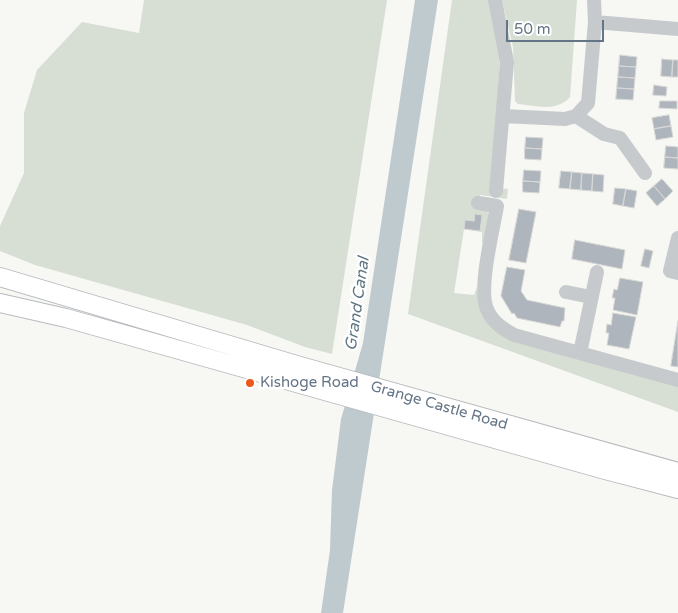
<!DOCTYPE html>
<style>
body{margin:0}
#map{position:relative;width:678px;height:613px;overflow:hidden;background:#f7f7f3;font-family:"Varela Round",sans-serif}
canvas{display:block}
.scale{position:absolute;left:506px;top:20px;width:98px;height:22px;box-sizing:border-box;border:2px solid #647586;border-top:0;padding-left:6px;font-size:15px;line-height:18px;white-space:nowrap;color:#647586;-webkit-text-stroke:4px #fff;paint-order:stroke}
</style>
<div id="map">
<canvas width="678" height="613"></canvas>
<div class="scale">50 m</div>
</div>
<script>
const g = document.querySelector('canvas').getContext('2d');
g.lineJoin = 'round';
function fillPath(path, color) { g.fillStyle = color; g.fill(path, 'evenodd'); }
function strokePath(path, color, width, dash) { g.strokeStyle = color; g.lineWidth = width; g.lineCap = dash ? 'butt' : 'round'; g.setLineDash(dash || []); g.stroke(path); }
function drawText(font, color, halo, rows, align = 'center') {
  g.font = font + ' "Varela Round",sans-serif'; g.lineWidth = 5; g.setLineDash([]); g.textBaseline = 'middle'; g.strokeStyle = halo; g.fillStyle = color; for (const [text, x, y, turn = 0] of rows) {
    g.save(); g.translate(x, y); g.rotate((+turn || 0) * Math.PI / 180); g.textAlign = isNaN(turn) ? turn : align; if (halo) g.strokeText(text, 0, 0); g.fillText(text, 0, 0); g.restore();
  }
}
fillPath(new Path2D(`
 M144,0H387L332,354L305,347L247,325L35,265L0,251V226L24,173V113L37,70L82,22L139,33Z
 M452,0H490L500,58L492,187L508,189L507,199L480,195L479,207L487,210L490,217L485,244L482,243V232L464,229L454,293L474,295L477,287C480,314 489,331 514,342L678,386V412L408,314Z
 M502,0H577L570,97C557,112 537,106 518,104L515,101L513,47Z`), '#d7dfd4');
fillPath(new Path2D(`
 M415,0H438L343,613H321L330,550L332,490L341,419L363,343Z`), '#bfcacf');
const building = new Path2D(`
 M620,55L637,57L636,67L619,66Z
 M662,59L673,60L672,77L661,76Z
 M673,60H678V77H672Z
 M619,66L636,67L635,78L618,77Z
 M618,77L635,78L634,89L617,88Z
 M654,85L667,87L666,96L653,95Z
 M617,88L634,89L633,100L616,99Z
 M660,101H677V109L659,108Z
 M669,115L671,126L654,129L652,118Z
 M671,126L673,137L656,140L654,129Z
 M526,137L543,138L542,149L525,148Z
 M666,146L678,147V158L665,157Z
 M525,148L542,149L541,160L525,159Z
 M665,157L678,158V169L664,168Z
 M524,170L541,171L540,182L523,181Z
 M561,171L572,172L570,189L559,188Z
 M572,172L582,173L581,190L570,189Z
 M582,173L593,174L592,191L581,190Z
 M593,174L604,175L603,192L592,191Z
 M662,179L673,191L665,199L654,186Z
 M523,181L540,182L539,193L523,192Z
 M654,186L665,199L657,206L646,193Z
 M615,188L626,189L623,206L613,204Z
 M626,189L637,191L634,208L623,206Z
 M519,209L536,212L526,263L509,260Z
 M475,214L482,215L480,231L464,229L465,220L474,221Z
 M575,240L625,250L622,269L572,259Z
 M645,249L653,251L649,268L641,266Z
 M507,267L525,270L521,291L527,300L565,308L564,321H562L560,327L517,318L514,313L512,314L501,296Z
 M620,278L643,282L637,315L613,310L615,298H612L614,289L617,290Z
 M613,313L636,317L629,349L607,345L609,333H606L607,324L611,325Z
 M678,321V367L671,366Z`);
fillPath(building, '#aeb5bc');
strokePath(building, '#d8d8d6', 1);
const major = new Path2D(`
 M0,277L300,366L678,472
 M0,303L66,318L605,470L678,489`);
strokePath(major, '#b7bbbf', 20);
strokePath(new Path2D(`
 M495,0L507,62L496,191
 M595,22L678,29
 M503,116L565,119L576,116L604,134L620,138L645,173
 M576,116L588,103L595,22L594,0
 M478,203L497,206C493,230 478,289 487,309C492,322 503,329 514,335L678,380
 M678,238L670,271L678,273
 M566,292L591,297
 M580,353L597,272`), '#c6cacd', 14);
strokePath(major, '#fff', 18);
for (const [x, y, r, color] of [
 [250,383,5,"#ed591d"]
]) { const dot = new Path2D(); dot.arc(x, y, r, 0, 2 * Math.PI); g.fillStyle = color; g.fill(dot); strokePath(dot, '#fff', 2); }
drawText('15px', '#647586', '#fff', [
 ["Kishoge Road",260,383]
], 'left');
drawText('15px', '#647586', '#fff', [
 ["Grange Castle Road",439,406,16]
]);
drawText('italic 16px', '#5f7783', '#fff', [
 ["Grand Canal",358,304,-82]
]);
</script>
